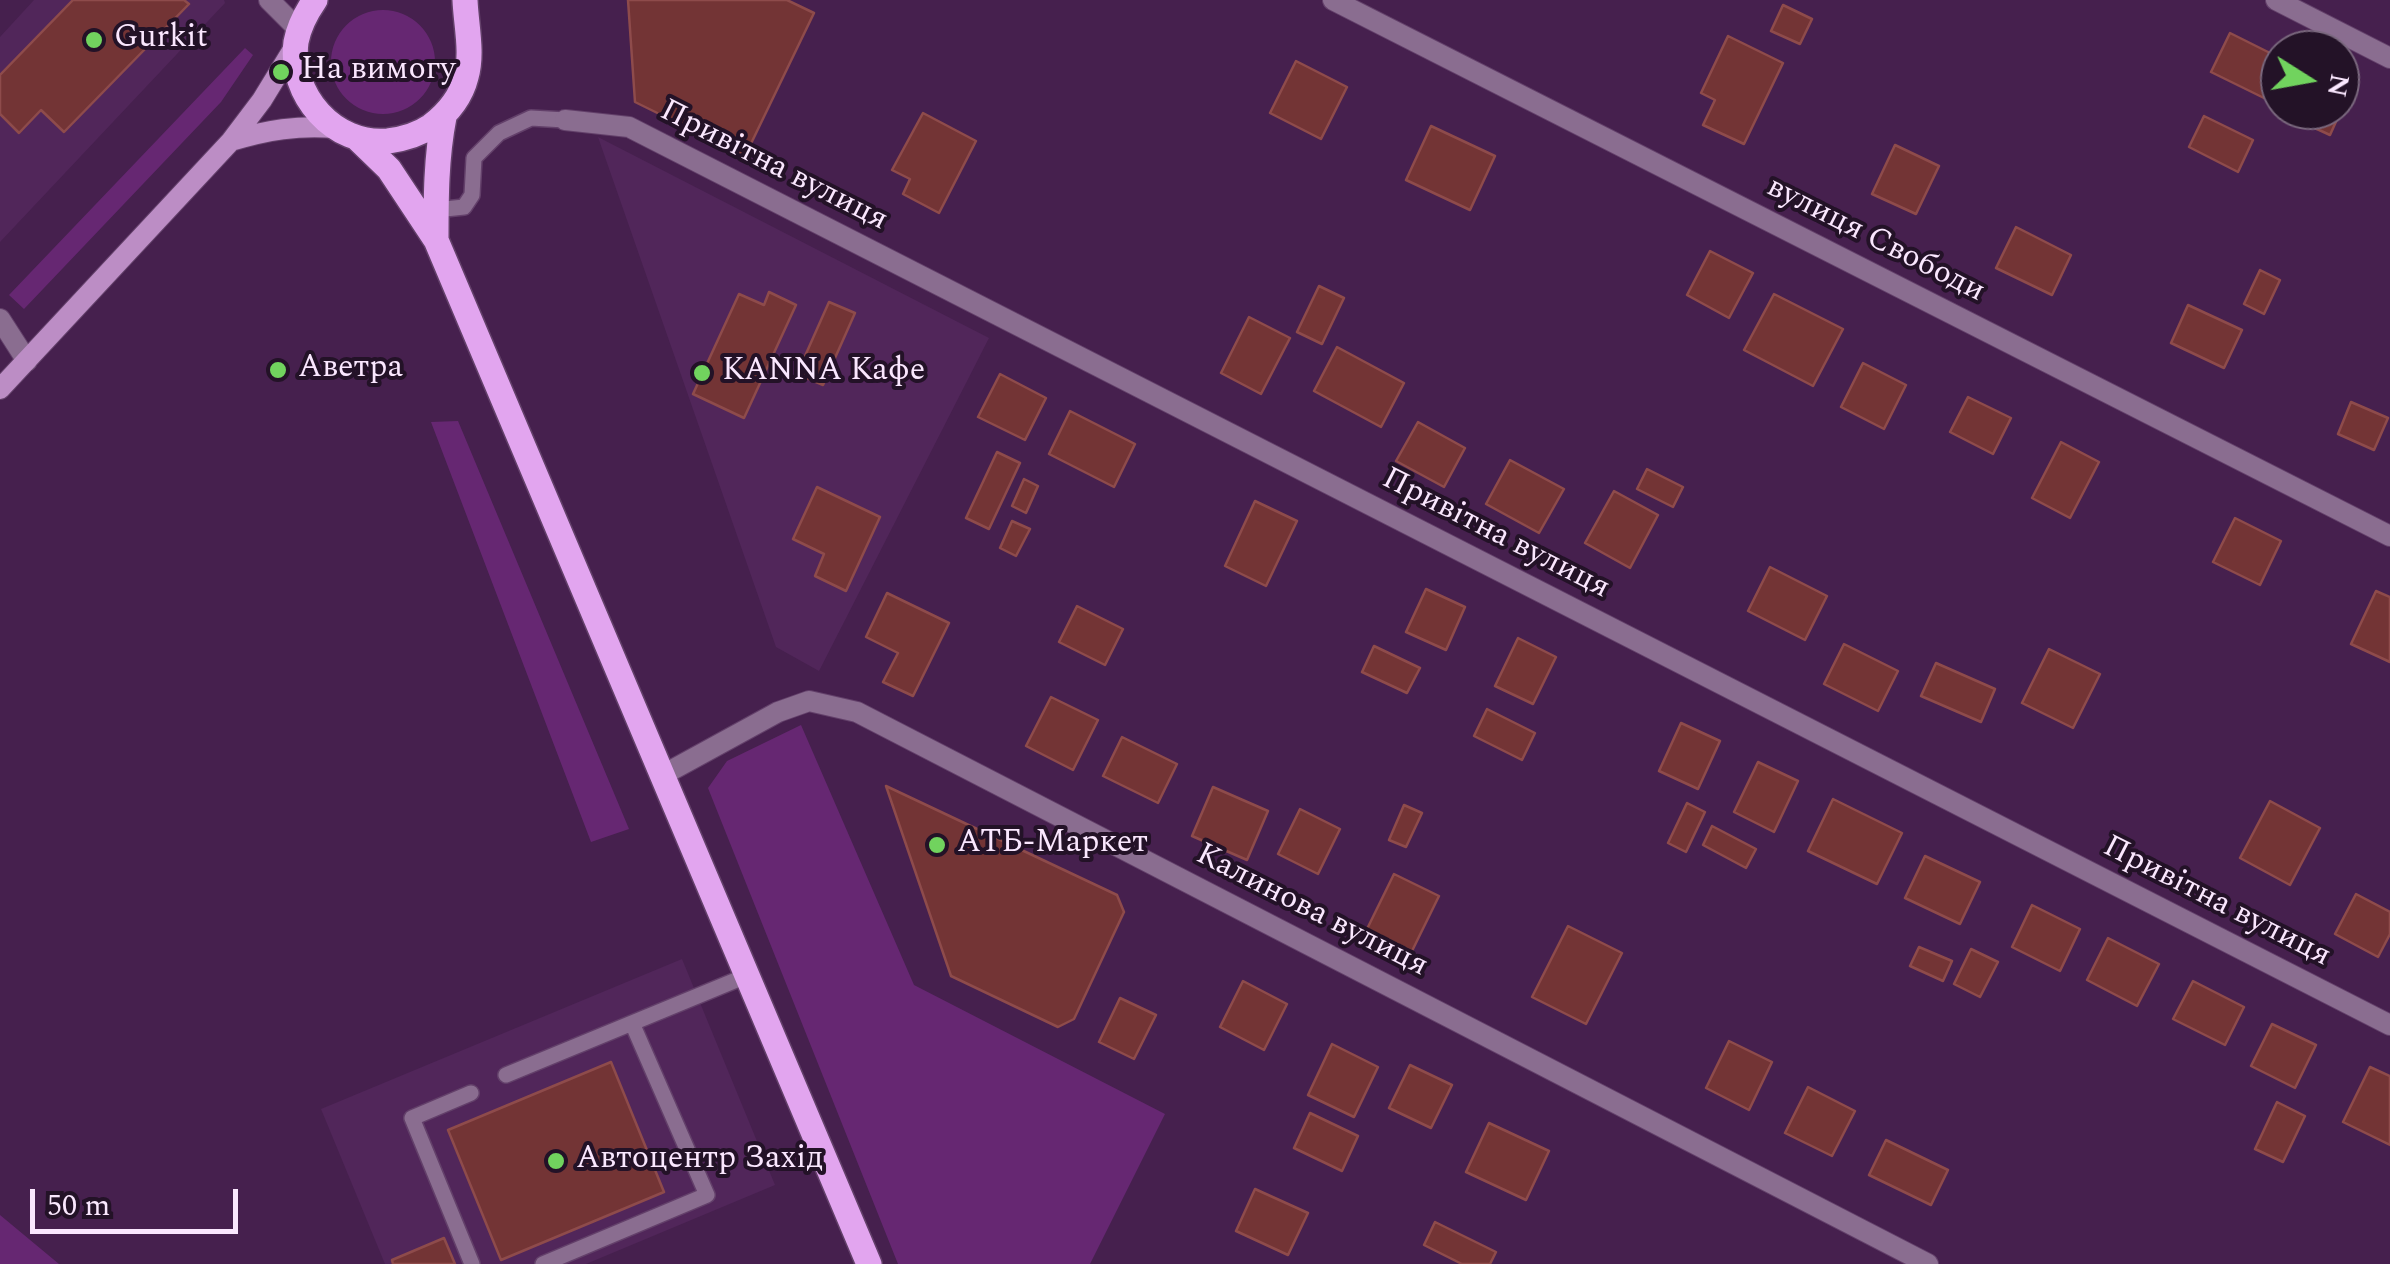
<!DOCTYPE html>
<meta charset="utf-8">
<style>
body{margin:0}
#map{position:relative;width:2390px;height:1264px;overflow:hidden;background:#46204e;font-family:Spectral,serif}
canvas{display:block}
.north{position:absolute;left:2260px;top:30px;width:100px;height:100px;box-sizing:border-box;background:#231227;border:2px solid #79677d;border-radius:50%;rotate:101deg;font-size:28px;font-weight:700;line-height:40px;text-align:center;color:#fae7fe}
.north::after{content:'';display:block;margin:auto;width:35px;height:45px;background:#71d35e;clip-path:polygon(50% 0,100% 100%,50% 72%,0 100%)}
.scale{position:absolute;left:30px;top:1189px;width:208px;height:45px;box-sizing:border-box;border:5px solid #fae7fe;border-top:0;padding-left:12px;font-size:30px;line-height:35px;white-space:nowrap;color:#fae7fe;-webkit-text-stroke:8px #231227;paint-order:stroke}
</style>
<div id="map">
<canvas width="2390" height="1264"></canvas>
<div class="north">N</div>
<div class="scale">50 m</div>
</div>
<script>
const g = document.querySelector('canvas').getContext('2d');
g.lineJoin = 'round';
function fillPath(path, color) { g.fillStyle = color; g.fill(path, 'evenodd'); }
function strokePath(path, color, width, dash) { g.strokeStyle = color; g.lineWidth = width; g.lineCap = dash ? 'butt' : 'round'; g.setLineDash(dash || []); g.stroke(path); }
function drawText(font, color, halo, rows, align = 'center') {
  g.font = font + ' Spectral,serif'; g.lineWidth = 8; g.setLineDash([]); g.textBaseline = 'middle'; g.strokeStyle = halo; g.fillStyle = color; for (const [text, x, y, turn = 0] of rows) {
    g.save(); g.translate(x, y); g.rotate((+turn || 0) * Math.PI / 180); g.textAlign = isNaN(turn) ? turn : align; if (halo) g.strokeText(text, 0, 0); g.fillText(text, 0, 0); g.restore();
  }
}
fillPath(new Path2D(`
 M34,0H224L225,3L0,242V37Z
 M598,137L989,338L819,671L776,647Z
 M682,959L775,1185L586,1264H385L321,1109Z`), '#51265a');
fillPath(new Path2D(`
 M331 62a52 52 0 1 1 104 0a52 52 0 1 1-104 0Z
 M245,48L253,55L221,102L24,309L9,295Z
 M458,421L629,829L591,842L431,422Z
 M801,725L914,985L1165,1114L1090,1264H898L708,788L727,761Z
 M0,1215L59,1264H0Z`), '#662772');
const building = new Path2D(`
 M73,0H184L189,4L64,132L41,110L19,133L0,114V75Z
 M628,0H787L814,13L745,156L635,102Z
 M1783,5L1812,19L1800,44L1771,31Z
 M2230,33L2280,58V66L2264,98L2211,72Z
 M1728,36L1783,63L1744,144L1703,125L1715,100L1701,93Z
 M1296,61L1347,87L1321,139L1270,113Z
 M2340,94L2347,97L2330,135L2280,112L2281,110H2340Z
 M923,113L976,141L939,213L903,194L910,179L892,170Z
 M2204,116L2253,140L2238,172L2189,147Z
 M1431,126L1495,156L1470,210L1406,180Z
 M1895,145L1939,166L1916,214L1872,194Z
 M2016,227L2071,255L2052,295L1996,268Z
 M1710,251L1753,273L1729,318L1687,295Z
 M2260,270L2280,280L2264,314L2244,304Z
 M1319,286L1344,298L1322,344L1297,332Z
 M769,292L796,305L744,418L693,394L739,294L764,305Z
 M1774,294L1843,329L1813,386L1744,350Z
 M829,302L855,313L823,385L797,374Z
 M2188,305L2242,330L2224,368L2171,343Z
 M1249,317L1290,338L1261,394L1221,373Z
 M1337,347L1404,383L1381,427L1314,391Z
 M1863,363L1906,385L1884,429L1841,407Z
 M1000,374L1046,398L1025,440L978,417Z
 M1968,397L2011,418L1993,454L1950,432Z
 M2351,402L2388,418L2374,450L2338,434Z
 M1070,411L1135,444L1114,487L1049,454Z
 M1418,422L1465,448L1444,487L1396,461Z
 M2061,442L2099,462L2070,518L2032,498Z
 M997,452L1020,463L989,529L966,518Z
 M1510,460L1564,489L1539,533L1486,504Z
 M1647,469L1683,487L1673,507L1637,489Z
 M1024,479L1038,486L1026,513L1012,506Z
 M817,487L880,517L846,591L815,576L824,554L793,539Z
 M1614,491L1658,515L1630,568L1585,543Z
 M1255,501L1297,521L1266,586L1225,566Z
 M2235,518L2281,541L2260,585L2213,562Z
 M1012,521L1030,529L1016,556L1000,548Z
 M1770,567L1827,596L1805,640L1748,611Z
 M1426,589L1465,607L1446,650L1406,632Z
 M2376,591L2390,597V662L2351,644Z
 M887,593L949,623L913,696L883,682L898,653L866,637Z
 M1077,606L1123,629L1105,665L1059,642Z
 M1518,638L1556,657L1533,704L1495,686Z
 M1844,644L1898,671L1878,711L1824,684Z
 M1374,646L1420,668L1407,693L1362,672Z
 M2049,649L2100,674L2073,728L2022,703Z
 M1936,663L1995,689L1981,722L1921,696Z
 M1051,697L1098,720L1073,770L1026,746Z
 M1487,709L1535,733L1522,760L1474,736Z
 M1681,723L1720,741L1698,789L1659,771Z
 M1122,737L1177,764L1158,803L1103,776Z
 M1758,762L1798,781L1774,832L1734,812Z
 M886,786L1117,895L1124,912L1074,1019L1058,1027L951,976Z
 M1213,787L1268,811L1247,860L1192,836Z
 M1833,799L1902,833L1877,884L1808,851Z
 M2270,801L2320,828L2290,885L2240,858Z
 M1687,803L1705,812L1686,852L1668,843Z
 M1404,805L1422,813L1406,847L1389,840Z
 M1300,809L1340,829L1318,874L1278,854Z
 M1712,826L1756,849L1746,868L1703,845Z
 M1925,856L1980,882L1960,924L1905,898Z
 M1394,874L1439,896L1412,951L1367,929Z
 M2356,894L2390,912V934L2378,957L2335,934Z
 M2032,905L2080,929L2060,971L2012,947Z
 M1568,926L1622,953L1586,1024L1532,997Z
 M2108,938L2159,964L2137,1006L2087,980Z
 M1919,947L1952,961L1943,981L1910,966Z
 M1971,949L1998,962L1980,997L1954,984Z
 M1243,981L1287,1004L1264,1050L1220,1027Z
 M2193,981L2244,1007L2225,1045L2173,1019Z
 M1120,998L1156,1015L1134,1059L1099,1042Z
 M2272,1024L2316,1045L2295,1088L2251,1066Z
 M1729,1041L1772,1062L1749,1110L1706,1088Z
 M1332,1044L1378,1067L1354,1117L1308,1095Z
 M611,1062L664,1192L501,1260L448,1130Z
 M1410,1065L1452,1085L1431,1128L1389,1108Z
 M2370,1067L2390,1076V1145L2343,1122Z
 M1808,1087L1855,1111L1832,1156L1785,1133Z
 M2277,1102L2305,1116L2283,1162L2255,1149Z
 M1310,1113L1358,1136L1342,1171L1294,1148Z
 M1489,1123L1549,1151L1526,1200L1466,1172Z
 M1886,1140L1948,1170L1931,1205L1869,1175Z
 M1255,1189L1308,1213L1288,1255L1236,1231Z
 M1435,1222L1496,1252L1490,1264H1462L1424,1245Z
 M444,1238L455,1264H393L392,1260Z`);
fillPath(building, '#733435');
strokePath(building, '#8e4b4b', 2.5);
const lane = new Path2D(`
 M436,210L464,207L472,195L474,158L499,133L531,118L565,120
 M506,1075L746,976
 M471,1093L412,1118L472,1264
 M543,1264L707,1195L632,1023`);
const street = new Path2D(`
 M269,0L299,30
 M1333,0L2390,536
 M2276,0L2390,58
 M565,120L629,127L2390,1025
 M0,319L27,361
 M661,776L778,712L809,701L857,712L1928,1264`);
const secondary = new Path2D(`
 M231,141C267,130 298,125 335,128
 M0,389L231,141L262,100L295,46`);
const primary = new Path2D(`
 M315,0C306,13 299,26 296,42C289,95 334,146 388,141C403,139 418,135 431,126C448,113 461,97 466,77C473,53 466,25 465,0
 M357,138L389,169L436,240L869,1264
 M436,240C436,198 436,158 444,117`);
strokePath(lane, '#63406a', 18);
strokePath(street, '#63406a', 22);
strokePath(secondary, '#63406a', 22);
strokePath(primary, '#63406a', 28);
strokePath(lane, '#8a6d90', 15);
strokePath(street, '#8a6d90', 20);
strokePath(secondary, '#bc8dc5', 20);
strokePath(primary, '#e2a5ef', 25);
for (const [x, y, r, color] of [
 [94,40,10,"#71d35e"],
 [281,72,10,"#71d35e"],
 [278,370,10,"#71d35e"],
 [702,373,10,"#71d35e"],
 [937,845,10,"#71d35e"],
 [556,1161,10,"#71d35e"]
]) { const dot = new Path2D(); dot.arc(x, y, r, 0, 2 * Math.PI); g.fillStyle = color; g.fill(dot); strokePath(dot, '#231227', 4); }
drawText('32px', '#fae7fe', '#231227', [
 ["Gurkit",114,40],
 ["На вимогу",301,72],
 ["Аветра",298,370],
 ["KANNA Кафе",722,373],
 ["АТБ-Маркет",957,845],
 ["Автоцентр Захід",576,1161]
], 'left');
drawText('32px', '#fae7fe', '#231227', [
 ["Привітна вулиця",773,167,27],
 ["вулиця Свободи",1875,241,27],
 ["Привітна вулиця",1495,535,27],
 ["Привітна вулиця",2216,903,27],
 ["Калинова вулиця",1311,912,27]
]);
</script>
